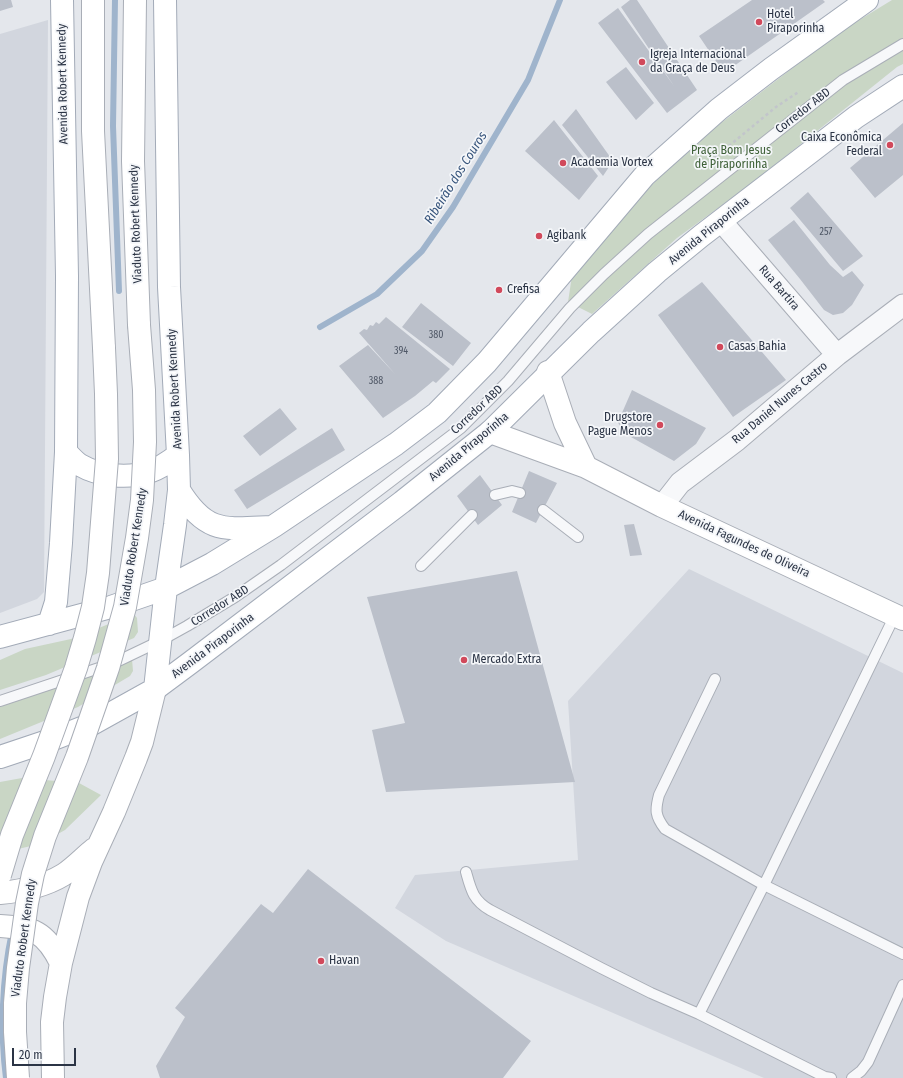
<!DOCTYPE html>
<meta charset="utf-8">
<style>
body{margin:0}
#map{position:relative;width:903px;height:1078px;overflow:hidden;background:#e4e7ec;font-family:"Fira Sans Condensed",sans-serif}
canvas{display:block}
.scale{position:absolute;left:12px;top:1048px;width:64px;height:18px;box-sizing:border-box;border:2px solid #2b3445;border-top:0;padding-left:5px;font-size:12px;line-height:14px;white-space:nowrap;color:#2b3445;-webkit-text-stroke:3px #f4f6f9;paint-order:stroke}
</style>
<div id="map">
<canvas width="903" height="1078"></canvas>
<div class="scale">20 m</div>
</div>
<script>
const g = document.querySelector('canvas').getContext('2d');
g.lineJoin = 'round';
function fillPath(path, color) { g.fillStyle = color; g.fill(path, 'evenodd'); }
function strokePath(path, color, width, dash) { g.strokeStyle = color; g.lineWidth = width; g.lineCap = dash ? 'butt' : 'round'; g.setLineDash(dash || []); g.stroke(path); }
function drawText(font, color, halo, rows, align = 'center') {
  g.font = font + ' "Fira Sans Condensed",sans-serif'; g.lineWidth = 3.5; g.setLineDash([]); g.textBaseline = 'middle'; g.strokeStyle = halo; g.fillStyle = color; for (const [text, x, y, turn = 0] of rows) {
    g.save(); g.translate(x, y); g.rotate((+turn || 0) * Math.PI / 180); g.textAlign = isNaN(turn) ? turn : align; if (halo) g.strokeText(text, 0, 0); g.fillText(text, 0, 0); g.restore();
  }
}
fillPath(new Path2D(`
 M48,20L44,592L37,599L0,613V34Z
 M689,569L903,673V1078H764L446,941L395,908L415,875L578,860L568,701Z`), '#d2d6de');
fillPath(new Path2D(`
 M892,0H903V64L897,67L751,184L677,238L592,314L568,302L573,269L638,198L699,140L838,33Z
 M134,614L137,618L138,632L134,638L46,675L0,690V660L25,649L71,639Z
 M132,659L133,671L130,676L78,707L0,739V707L67,684Z
 M22,778L79,783L101,795L65,830L40,844L0,853V782Z`), '#c9d6c5');
strokePath(new Path2D(`
 M115,0L113,126L119,291
 M320,327L377,294L422,251L453,207L528,80L560,0
 M6,1078C0,1032 2,978 12,932`), '#9fb4cc', 6);
fillPath(new Path2D(`
 M0,0H11L13,7L0,11Z
 M630,0H637L697,90L667,113L598,23L618,8L674,86L621,7Z
 M752,0H823L825,2L724,73L699,36Z
 M626,67L654,103L636,120L606,82Z
 M576,109L613,161L603,176L562,125Z
 M554,120L598,176L579,200L525,151Z
 M903,123V175L875,198L850,168Z
 M808,192L863,256L843,271L790,208Z
 M794,220L830,265L843,277L852,271L864,285L852,305L843,313L833,315L824,310L800,279L768,240Z
 M702,282L786,380L733,417L658,315Z
 M421,303L471,343L453,366L402,327Z
 M386,317L450,369L436,383L433,381L415,396L383,418L339,366L368,345L395,374L359,333L364,329L367,330L370,325L373,326L376,322L379,324Z
 M632,390L706,428L696,444L674,461L622,432L618,422Z
 M280,408L297,429L260,456L243,436Z
 M332,428L345,450L247,509L234,490Z
 M529,471L557,483L536,523L512,512Z
 M480,475L502,505L478,525L457,496Z
 M634,524L642,555L630,556L624,525Z
 M517,571L575,782L386,792L372,730L405,723L367,597Z
 M308,869L531,1041L503,1078H160L156,1066L185,1017L175,1008L261,904L273,913Z`), '#bbc0ca');
const service = new Path2D(`
 M495,495L512,491L520,493
 M543,510L578,537
 M421,566L472,515
 M715,679L659,795C655,810 655,816 665,829L764,885L903,954
 M0,701L114,663L160,641L187,626L235,597L281,565L461,428L508,381L570,308L604,274L648,234L843,80L903,44
 M466,872C471,890 473,900 490,910L601,968L651,993L699,1014L825,1077L831,1078
 M699,1014L764,885L895,615
 M852,1078L861,1071L868,1062L903,985`);
const minor = new Path2D(`
 M721,221L837,355
 M662,506L680,483L737,440L837,355L903,305`);
const secondary = new Path2D(`
 M93,0V131L104,348
 M135,0L133,161L139,325
 M548,372L565,423L586,467
 M490,432L586,467L662,506L903,619
 M0,893C22,891 43,887 63,875C74,868 84,857 94,849
 M0,926C34,928 45,931 61,963
 M53,1078L52,1022L55,997L61,963L78,897L91,862L114,812L136,758L142,742L155,689`);
const primary = new Path2D(`
 M66,452C70,456 75,462 80,465C99,476 127,479 149,472C160,468 169,462 178,455
 M179,490C206,534 224,529 271,527
 M49,624L56,602L61,543L66,452L67,276L62,0
 M0,637L111,607L166,588L212,564L274,526L396,444L437,413L487,362L645,175L719,109L771,69L867,0
 M155,689L166,588L175,525L179,490L178,455L169,287L165,0
 M0,757L48,741L92,724L155,689L190,663L402,502L490,432L591,332L657,272L701,236L856,117L903,86`);
strokePath(service, '#a9aeb7', 12);
strokePath(minor, '#a9aeb7', 23);
strokePath(secondary, '#a9aeb7', 24);
strokePath(primary, '#a3abb8', 24);
strokePath(new Path2D(`
 M701,169L776,107L800,91`), '#c2c5cb', 2.5, [3, 3]);
strokePath(service, '#f7f8fa', 10);
strokePath(minor, '#f7f8fa', 21);
strokePath(secondary, '#fff', 22);
strokePath(primary, '#fff', 22);
const secondaryBridge = new Path2D(`
 M0,875L12,835L44,756L76,668L85,638L93,607L98,573L107,459L106,394L104,348
 M18,1078L15,1032V1003L18,968L27,903L33,874L45,836L77,757L108,668L125,607L137,538L142,500L145,442L144,390L139,325`);
strokePath(secondaryBridge, '#a9aeb7', 24, []);
strokePath(secondaryBridge, '#fff', 22);
for (const [x, y, r, color] of [
 [759,22,4,"#d1495b"],
 [642,62,4,"#d1495b"],
 [890,145,4,"#d1495b"],
 [563,163,4,"#d1495b"],
 [539,236,4,"#d1495b"],
 [499,290,4,"#d1495b"],
 [720,347,4,"#d1495b"],
 [660,425,4,"#d1495b"],
 [464,660,4,"#d1495b"],
 [321,961,4,"#d1495b"]
]) { const dot = new Path2D(); dot.arc(x, y, r, 0, 2 * Math.PI); g.fillStyle = color; g.fill(dot); strokePath(dot, '#f4f6f9', 1.5); }
drawText('10px', '#4f5766', null, [
 ["257",826,232],
 ["380",436,335],
 ["394",401,351],
 ["388",376,381]
]);
drawText('12px', '#2b3445', '#f4f6f9', [
 ["Hotel",767,15],
 ["Piraporinha",767,29],
 ["Igreja Internacional",650,55],
 ["da Graça de Deus",650,69],
 ["Caixa Econômica",882,138,"right"],
 ["Federal",882,152,"right"],
 ["Academia Vortex",571,163],
 ["Agibank",547,236],
 ["Crefisa",507,290],
 ["Casas Bahia",728,347],
 ["Drugstore",652,418,"right"],
 ["Pague Menos",652,432,"right"],
 ["Mercado Extra",472,660],
 ["Havan",329,961]
], 'left');
drawText('12px', '#2b3445', '#f4f6f9', [
 ["Avenida Robert Kennedy",63,84,-91],
 ["Corredor ABD",803,111,-38],
 ["Viaduto Robert Kennedy",136,224,-92],
 ["Avenida Piraporinha",709,231,-39],
 ["Rua Bartira",779,288,49],
 ["Avenida Robert Kennedy",175,389,-93],
 ["Rua Daniel Nunes Castro",780,403,-40],
 ["Corredor ABD",477,410,-43],
 ["Avenida Piraporinha",469,447,-40],
 ["Avenida Fagundes de Oliveira",744,544,25],
 ["Viaduto Robert Kennedy",134,547,-81],
 ["Corredor ABD",220,606,-32],
 ["Avenida Piraporinha",213,646,-37],
 ["Viaduto Robert Kennedy",24,938,-82]
]);
drawText('12px', '#3f6138', '#f4f6f9', [
 ["Praça Bom Jesus",731,151],
 ["de Piraporinha",731,165]
]);
drawText('italic 13px', '#34527a', '#f4f6f9', [
 ["Ribeirão dos Couros",456,178,-58]
]);
</script>
